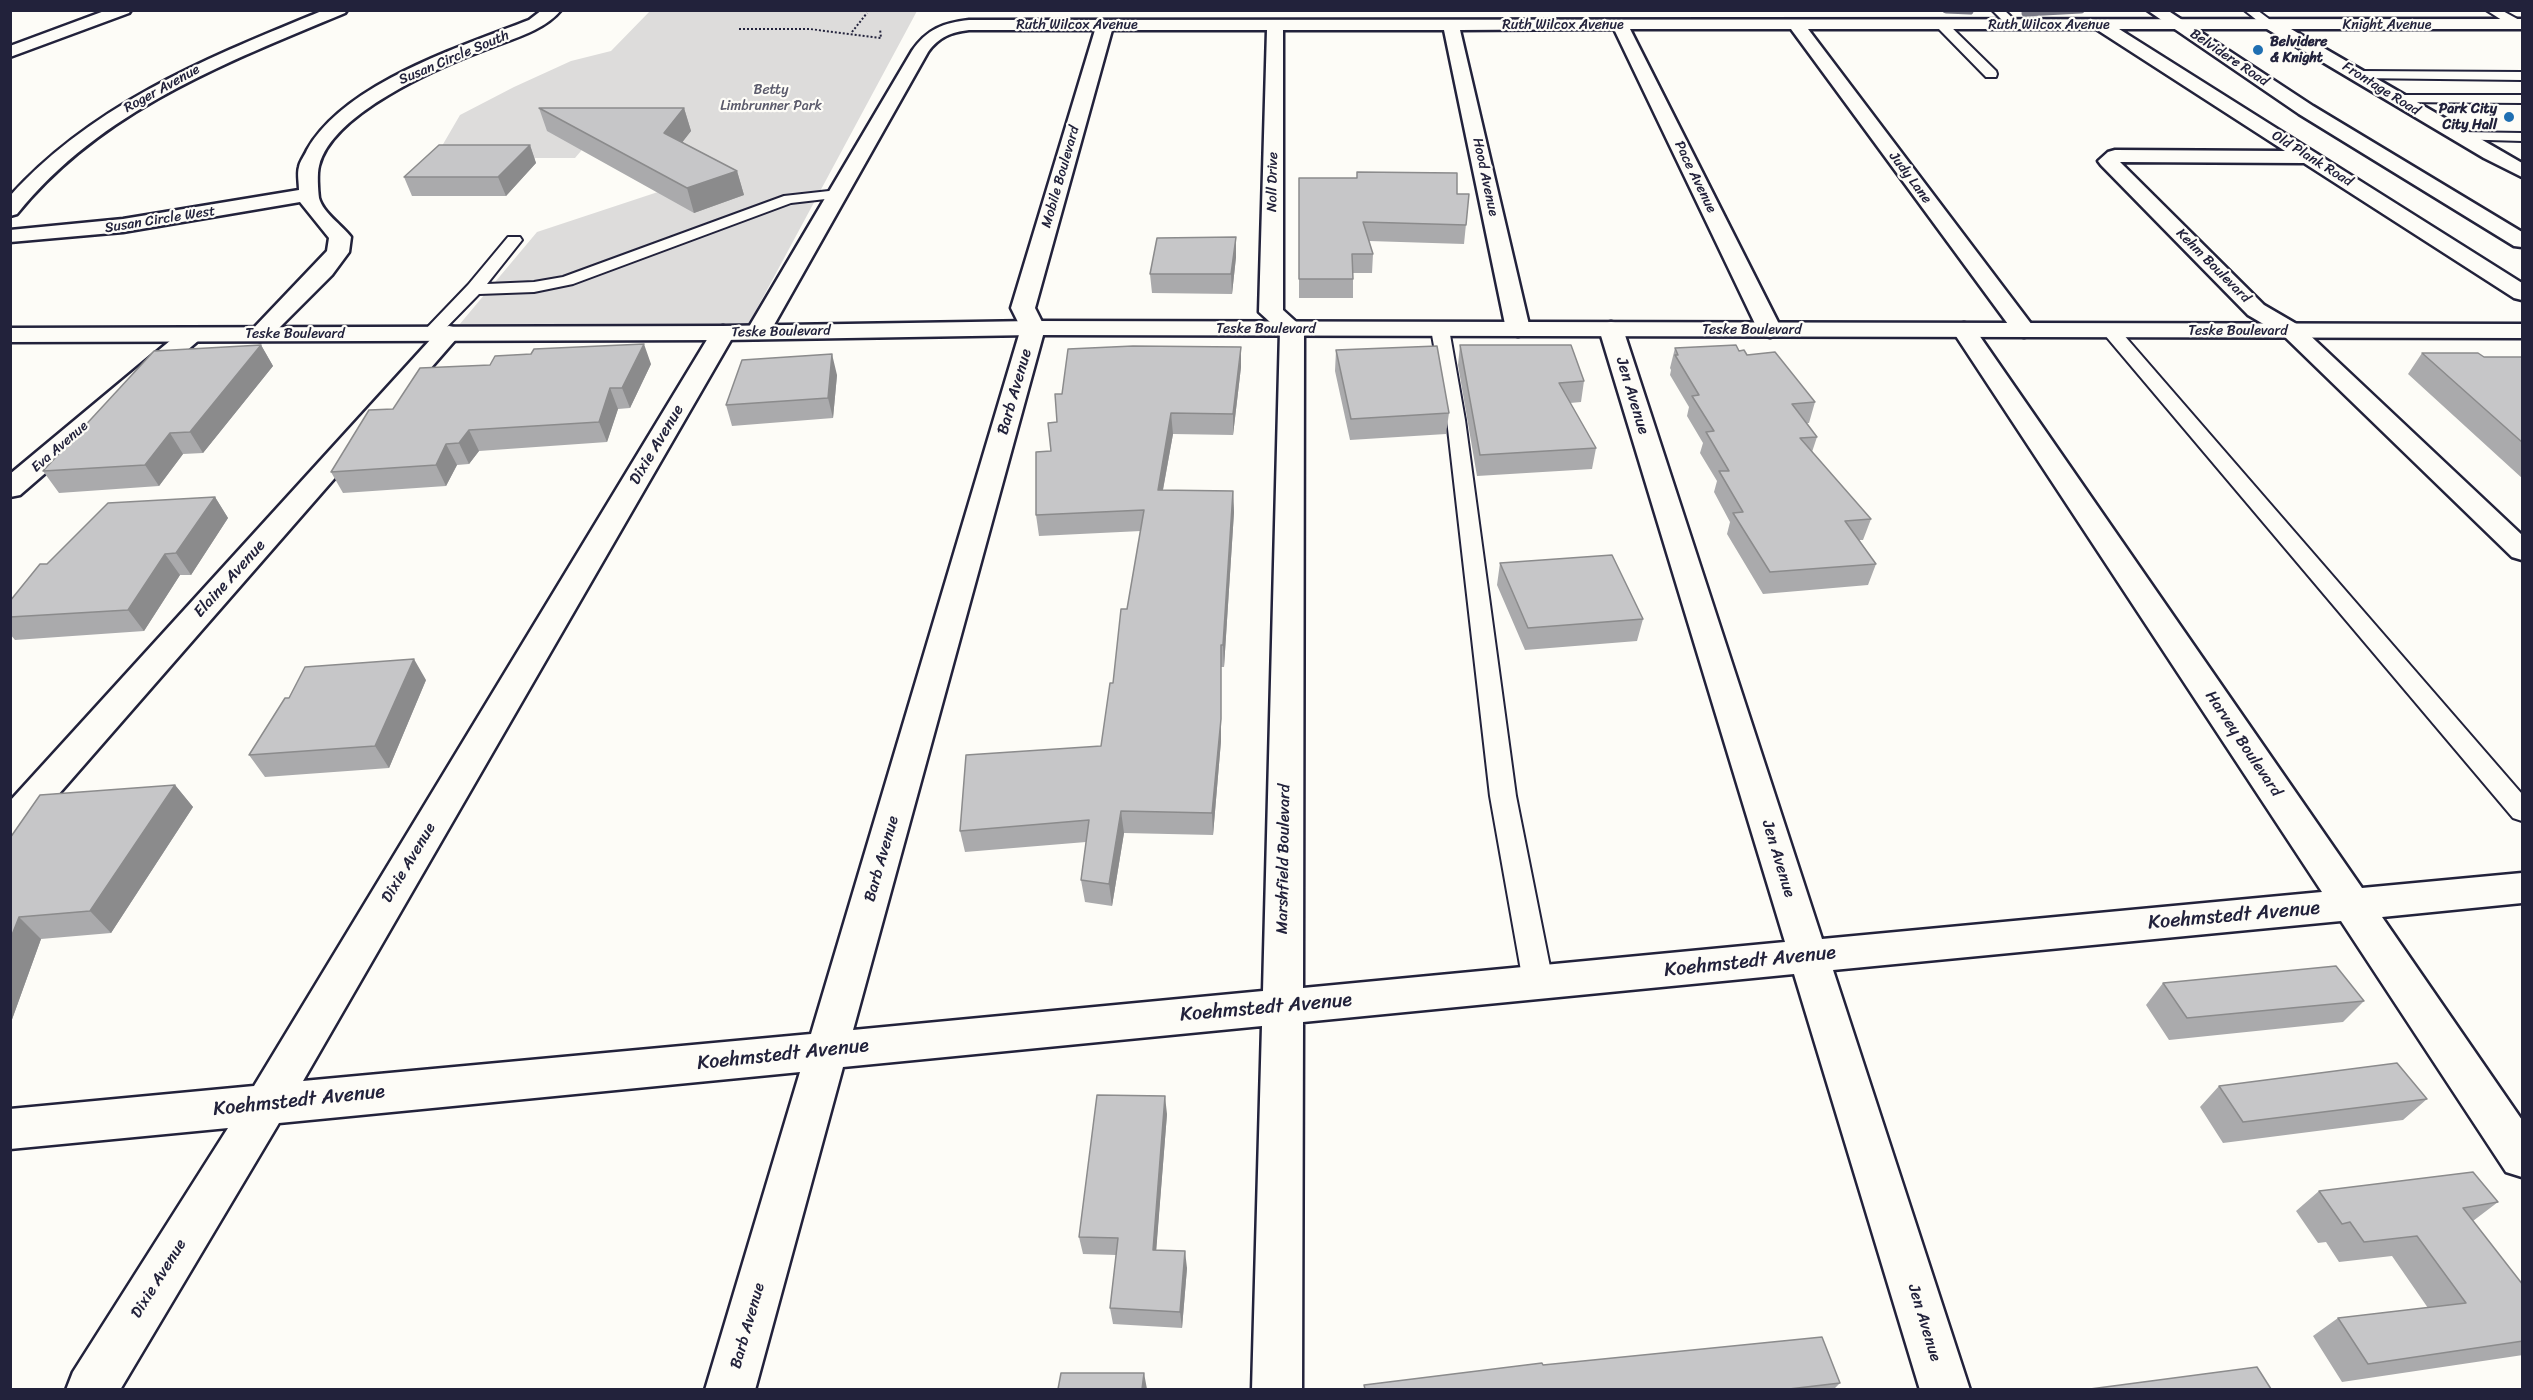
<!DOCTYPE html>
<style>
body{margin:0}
#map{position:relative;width:2533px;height:1400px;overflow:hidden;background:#fdfcf7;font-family:Sriracha,sans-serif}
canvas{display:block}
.frame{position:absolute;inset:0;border:12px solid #22223b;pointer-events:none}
</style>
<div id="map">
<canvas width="2533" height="1400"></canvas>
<div class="frame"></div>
</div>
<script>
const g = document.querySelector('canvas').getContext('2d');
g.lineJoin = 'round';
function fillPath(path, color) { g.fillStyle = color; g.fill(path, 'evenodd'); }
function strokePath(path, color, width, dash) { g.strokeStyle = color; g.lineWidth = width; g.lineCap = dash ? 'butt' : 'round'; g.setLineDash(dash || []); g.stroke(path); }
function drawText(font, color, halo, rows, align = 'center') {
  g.font = font + ' Sriracha,sans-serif'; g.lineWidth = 4.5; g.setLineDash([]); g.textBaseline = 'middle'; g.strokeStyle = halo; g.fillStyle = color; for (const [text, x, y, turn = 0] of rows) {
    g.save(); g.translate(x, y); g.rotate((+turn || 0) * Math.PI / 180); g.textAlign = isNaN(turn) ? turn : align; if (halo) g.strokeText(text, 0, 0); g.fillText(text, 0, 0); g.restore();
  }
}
fillPath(new Path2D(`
 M650,11H917L747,327L459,325L537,232L667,189L598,131L575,158H435L460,115L514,87L571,61L611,51Z`), '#dddcdb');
strokePath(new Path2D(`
 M1946,10L1970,11
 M2025,13L2081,10`), '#787885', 7);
const service = new Path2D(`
 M1992,10H2004L2020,25L2018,28H2010Z
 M2244,10H2257L2277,25L2275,28H2267Z
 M2486,10H2501L2521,21L2522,25L2517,28L2513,27Z
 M1942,21L1946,22L1996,71L1997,74L1996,77H1986L1938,28V22Z
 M2360,71L2522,72V80L2355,78L2354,75L2355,72Z
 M2398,95H2522V103L2393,102L2391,99Z
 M2459,132L2522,133V141L2454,139L2452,136L2454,133Z
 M838,190L843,191L845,194L843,197L791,203L573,284L534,292L479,294L437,337H425L422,333L468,285L508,237H520L522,240L487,284L534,282L563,277L784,196Z
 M1440,324L1446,325L1449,329L1465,420L1516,796L1553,982L1548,991L1538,994L1528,991L1523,982L1490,796L1447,420L1431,329L1434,325Z
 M2110,325L2116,326L2522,794V821L2513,818L2104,334L2101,330L2104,326Z`);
const minor = new Path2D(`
 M107,10H131L129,13L10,57V46Z
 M324,10H347L345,13C225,63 101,110 17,214L10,216V196C95,102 210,57 324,10Z
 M542,10H561C543,32 508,40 484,50C437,68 332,113 319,166C317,173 318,190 319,198C323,213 342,225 351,237L349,252L332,275L268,339L260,341L252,339L248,334L327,251L329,238L300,202L123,232L10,242V230L123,219L299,190C299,183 297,173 299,167C300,161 305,155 307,150C345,83 460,47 529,20Z
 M2522,19V29H2291L2522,163V177L2484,158L2267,29H2119L2522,283V300L2514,298L2304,163L2120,162L2264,305L2300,326L2522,535V560L2512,557L2284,336L2248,315L2101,165L2098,161L2108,152L2115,150L2285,151L2096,29H1808L2032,325L2036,330L2032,335L2024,337L2016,335L1791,29H1630L1782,330L1778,335L1770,337L1762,335L1758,330L1614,29L1460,30L1530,329L1526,334L1518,336L1510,334L1506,329L1444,30H1283V310L1304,329L1303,988L1785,942L1599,329L1603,324L1611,322L1619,324L1623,329L1822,939L2322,892L1952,330L1956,325L1964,323L1972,325L2362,888L2522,873V903L2382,917L2522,1120V1177L2506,1172L2341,921L1833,970L1970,1390H1920L1794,974L1303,1022L1302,1390H1252L1262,1026L843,1067L755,1390H705L800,1072L279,1123L120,1390H66L73,1372L228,1128L10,1149V1109L254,1086L711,333L715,328L723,326L731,328L735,333L303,1081L811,1034L1021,328L1011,308L1095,30H969C951,32 939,37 928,52L770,332L766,337L758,339L750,337L746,332L912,51C927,29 943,23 969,20ZM1112,30H1267L1259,312L1280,331L1263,991L853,1030L1045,328L1035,308Z
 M449,326L457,328L461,333L457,338L23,835L10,839V801L441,328Z
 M191,328L199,330L203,335L199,340L20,495L10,497V474L183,330Z`);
const tertiary = new Path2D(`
 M1033,321L2522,324V338L1033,335L723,340L10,342V328L723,326Z`);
const primary = new Path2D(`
 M2147,10H2167L2313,106L2522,232V247L2514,246L2299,114Z`);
strokePath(service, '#22223b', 4);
strokePath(minor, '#22223b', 5);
strokePath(tertiary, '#22223b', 5);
strokePath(primary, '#22223b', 5);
strokePath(new Path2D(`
 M739,29H810L881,38L880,29
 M852,32L867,13`), '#22223b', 2, [2, 2]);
fillPath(service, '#fdfcf7');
fillPath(minor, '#fdfcf7');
fillPath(tertiary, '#fdfcf7');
fillPath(primary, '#fdfcf7');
fillPath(new Path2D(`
 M539,108H684L691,131L682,142L737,171L744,195L694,213L547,131Z
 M530,145L536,163L506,196H412L404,177Z
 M1299,178L1457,194H1469L1464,244L1369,241L1373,254L1372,273H1353V298H1299Z
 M1236,237V257L1232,294L1152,293L1150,274Z
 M261,345L273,366L203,453L183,454L159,486L59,493L43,471Z
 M1460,345L1584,381L1581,402L1570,403L1596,448L1592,469L1477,476L1458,365Z
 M1675,348L1739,351L1747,355L1815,402L1809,423H1807L1817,437L1812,452L1871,519L1863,540H1859L1876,564L1868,585L1763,594L1727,534L1730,522L1714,492L1717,481L1700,453L1703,443L1687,416L1689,407L1670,375L1671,370L1670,368Z
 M1336,350L1449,413L1446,434L1350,440L1335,371Z
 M2422,353L2484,357H2523V479L2408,374Z
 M651,364L630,408L618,409L607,442L479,451L469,464L457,465L446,486L343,493L331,472L393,409Z
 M1241,367L1233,435L1173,434L1163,490L1233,491L1234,512L1224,667H1221V741L1213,835L1124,833L1112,906L1085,902L1081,880L1086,842L965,852L960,831L1101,746L1127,609L1141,531L1039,536L1036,515L1051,451L1062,394Z
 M837,375L833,418L732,426L726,405Z
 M215,497L228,518L191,575H180L144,631L15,640L10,634V601L47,564Z
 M1500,563L1643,619L1637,641L1525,650L1497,585Z
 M426,680L389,768L265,777L249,755Z
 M175,785L193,807L111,933L41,939L10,1025V838Z
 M2163,983L2364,1001L2343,1022L2169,1040L2146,1005Z
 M2219,1086L2427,1099L2403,1120L2223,1143L2200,1107Z
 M1167,1114L1156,1250L1187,1268L1182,1328L1113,1324L1110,1308L1116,1255L1083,1254L1079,1237Z
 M2319,1191L2498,1202L2473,1221L2523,1285V1355L2342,1382L2313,1336L2338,1318L2428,1308L2392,1256L2339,1262L2326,1242L2318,1243L2296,1211Z
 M1543,1365L1840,1383L1834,1389H1364V1385Z`), '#aaaaac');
fillPath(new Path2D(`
 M684,108L691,131L671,157L664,133Z
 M530,145L536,163L506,196L498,177Z
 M737,171L744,195L694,213L687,188Z
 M1236,237V257L1232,294L1231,274Z
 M644,344L651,364L630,408L622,388Z
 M261,345L273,366L203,453L190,432Z
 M1241,347V367L1233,435V414Z
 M832,354L837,375L833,418L828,398Z
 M610,388L618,409L607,442L599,422Z
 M1171,413L1173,434L1159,511L1158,490Z
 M469,430L479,451L469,464L459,443Z
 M170,433L183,454L159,486L145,465Z
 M446,444L457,465L446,486L436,465Z
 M1233,491L1234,512L1224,667L1223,645Z
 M215,497L228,518L191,575L176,553Z
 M165,554L180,575L144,631L128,610Z
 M1221,645V741L1213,835L1212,813Z
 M414,659L426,680L389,768L375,746Z
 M175,785L193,807L111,933L90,911Z
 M1121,811L1124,833L1112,906L1109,884Z
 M19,917L41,939L10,1025V940Z
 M1165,1096L1167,1114L1155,1266L1153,1250Z
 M1185,1251L1187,1268L1182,1328L1180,1312Z
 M1144,1373L1147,1389H1142Z`), '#8b8b8c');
const building = new Path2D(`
 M539,108H684L664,133L737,171L687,188Z
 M439,145H530L498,177H404Z
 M1357,172L1457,173V194H1469L1466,225L1363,222L1373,254H1352L1353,279H1299V178H1357Z
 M1236,237L1231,274H1150L1157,238Z
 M644,344L622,388H610L599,422L469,430L459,443L446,444L436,465L331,472L369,410L393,409L420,368L490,365L495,356L531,354L534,349Z
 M261,345L190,432L170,433L145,465L43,471L154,351Z
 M1460,345H1571L1584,381L1559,383L1596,448L1480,455Z
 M1736,345L1739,351L1744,350L1747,355L1775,352L1815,402L1792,404L1817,437L1800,438L1871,519L1845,521L1876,564L1770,572L1733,513L1743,512L1719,471H1729L1706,432L1714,431L1692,396L1699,395L1675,355H1678L1675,348Z
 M1133,346L1241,347L1233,414L1171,413L1158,490L1233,491L1223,645H1221V719L1212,813L1121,811L1109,884L1081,880L1089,820L960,831L966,755L1101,746L1110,683H1113L1121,609H1127L1144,510L1036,515V452L1051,451L1048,423L1057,422L1055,394H1062L1068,349Z
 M1437,346L1449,413L1351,419L1336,350Z
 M2422,353H2478L2484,357H2523V443Z
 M832,354L828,398L726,405L742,360Z
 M215,497L176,553L165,554L128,610L10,617V601L40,564H47L108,503Z
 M1612,555L1643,619L1528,628L1500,563Z
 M414,659L375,746L249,755L285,698H289L305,667Z
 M175,785L90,911L19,917L10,940V838L40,795Z
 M2336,966L2364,1001L2187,1018L2163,983Z
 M2397,1063L2427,1099L2243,1122L2219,1086Z
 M1097,1095L1165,1096L1153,1250L1185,1251L1180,1312L1110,1308L1118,1238L1079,1237Z
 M2473,1172L2498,1202L2463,1208L2523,1285V1341L2368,1364L2338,1318L2466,1303L2417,1236L2364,1242L2350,1222L2342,1224L2319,1191Z
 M1822,1337L1840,1383L1789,1389H1365L1364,1385L1542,1363L1543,1365Z
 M2257,1367L2271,1389H2090Z
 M1061,1373H1144L1142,1389H1058Z`);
fillPath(building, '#c6c6c8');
strokePath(building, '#8b8b8c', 1.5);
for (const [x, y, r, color] of [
 [2258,50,6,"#1f6fb2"],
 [2509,117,6,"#1f6fb2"]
]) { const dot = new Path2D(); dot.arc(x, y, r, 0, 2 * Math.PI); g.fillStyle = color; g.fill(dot); strokePath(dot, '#fdfcf7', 2); }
drawText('14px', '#22223b', '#fdfcf7', [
 ["Ruth Wilcox Avenue",1077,25],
 ["Ruth Wilcox Avenue",1563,25],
 ["Ruth Wilcox Avenue",2049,25],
 ["Knight Avenue",2387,25],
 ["Susan Circle South",454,58,-23],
 ["Belvidere Road",2229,58,34],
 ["Roger Avenue",162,89,-29],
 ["Frontage Road",2381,89,32],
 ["Old Plank Road",2312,159,32],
 ["Mobile Boulevard",1061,177,-74],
 ["Hood Avenue",1485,177,78],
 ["Pace Avenue",1695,177,64],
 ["Judy Lane",1910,178,53],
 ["Noll Drive",1273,182,-89],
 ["Susan Circle West",160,220,-9],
 ["Kehm Boulevard",2213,266,45],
 ["Teske Boulevard",1266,329],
 ["Teske Boulevard",1752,330],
 ["Teske Boulevard",2238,331],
 ["Teske Boulevard",781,332,-1],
 ["Teske Boulevard",295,334],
 ["Eva Avenue",60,447,-41]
]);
drawText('bold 14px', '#22223b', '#fdfcf7', [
 ["Belvidere",2270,42],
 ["& Knight",2270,58],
 ["Park City",2497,109,"right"],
 ["City Hall",2497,125,"right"]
], 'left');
drawText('14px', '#5a5a6b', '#fdfcf7', [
 ["Betty",771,90],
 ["Limbrunner Park",771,106]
]);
drawText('16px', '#22223b', '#fdfcf7', [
 ["Barb Avenue",1015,392,-74],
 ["Jen Avenue",1632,396,73],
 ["Dixie Avenue",657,445,-59],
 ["Elaine Avenue",230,579,-48],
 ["Harvey Boulevard",2243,744,56],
 ["Barb Avenue",882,859,-74],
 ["Marshfield Boulevard",1284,859,-89],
 ["Jen Avenue",1778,859,73],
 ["Dixie Avenue",409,863,-59],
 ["Dixie Avenue",159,1279,-58],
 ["Jen Avenue",1924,1323,73],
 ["Barb Avenue",748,1326,-74]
]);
drawText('20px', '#22223b', '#fdfcf7', [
 ["Koehmstedt Avenue",2234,916,-5],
 ["Koehmstedt Avenue",1750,962,-6],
 ["Koehmstedt Avenue",1266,1008,-5],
 ["Koehmstedt Avenue",783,1055,-6],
 ["Koehmstedt Avenue",299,1101,-6]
]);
</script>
